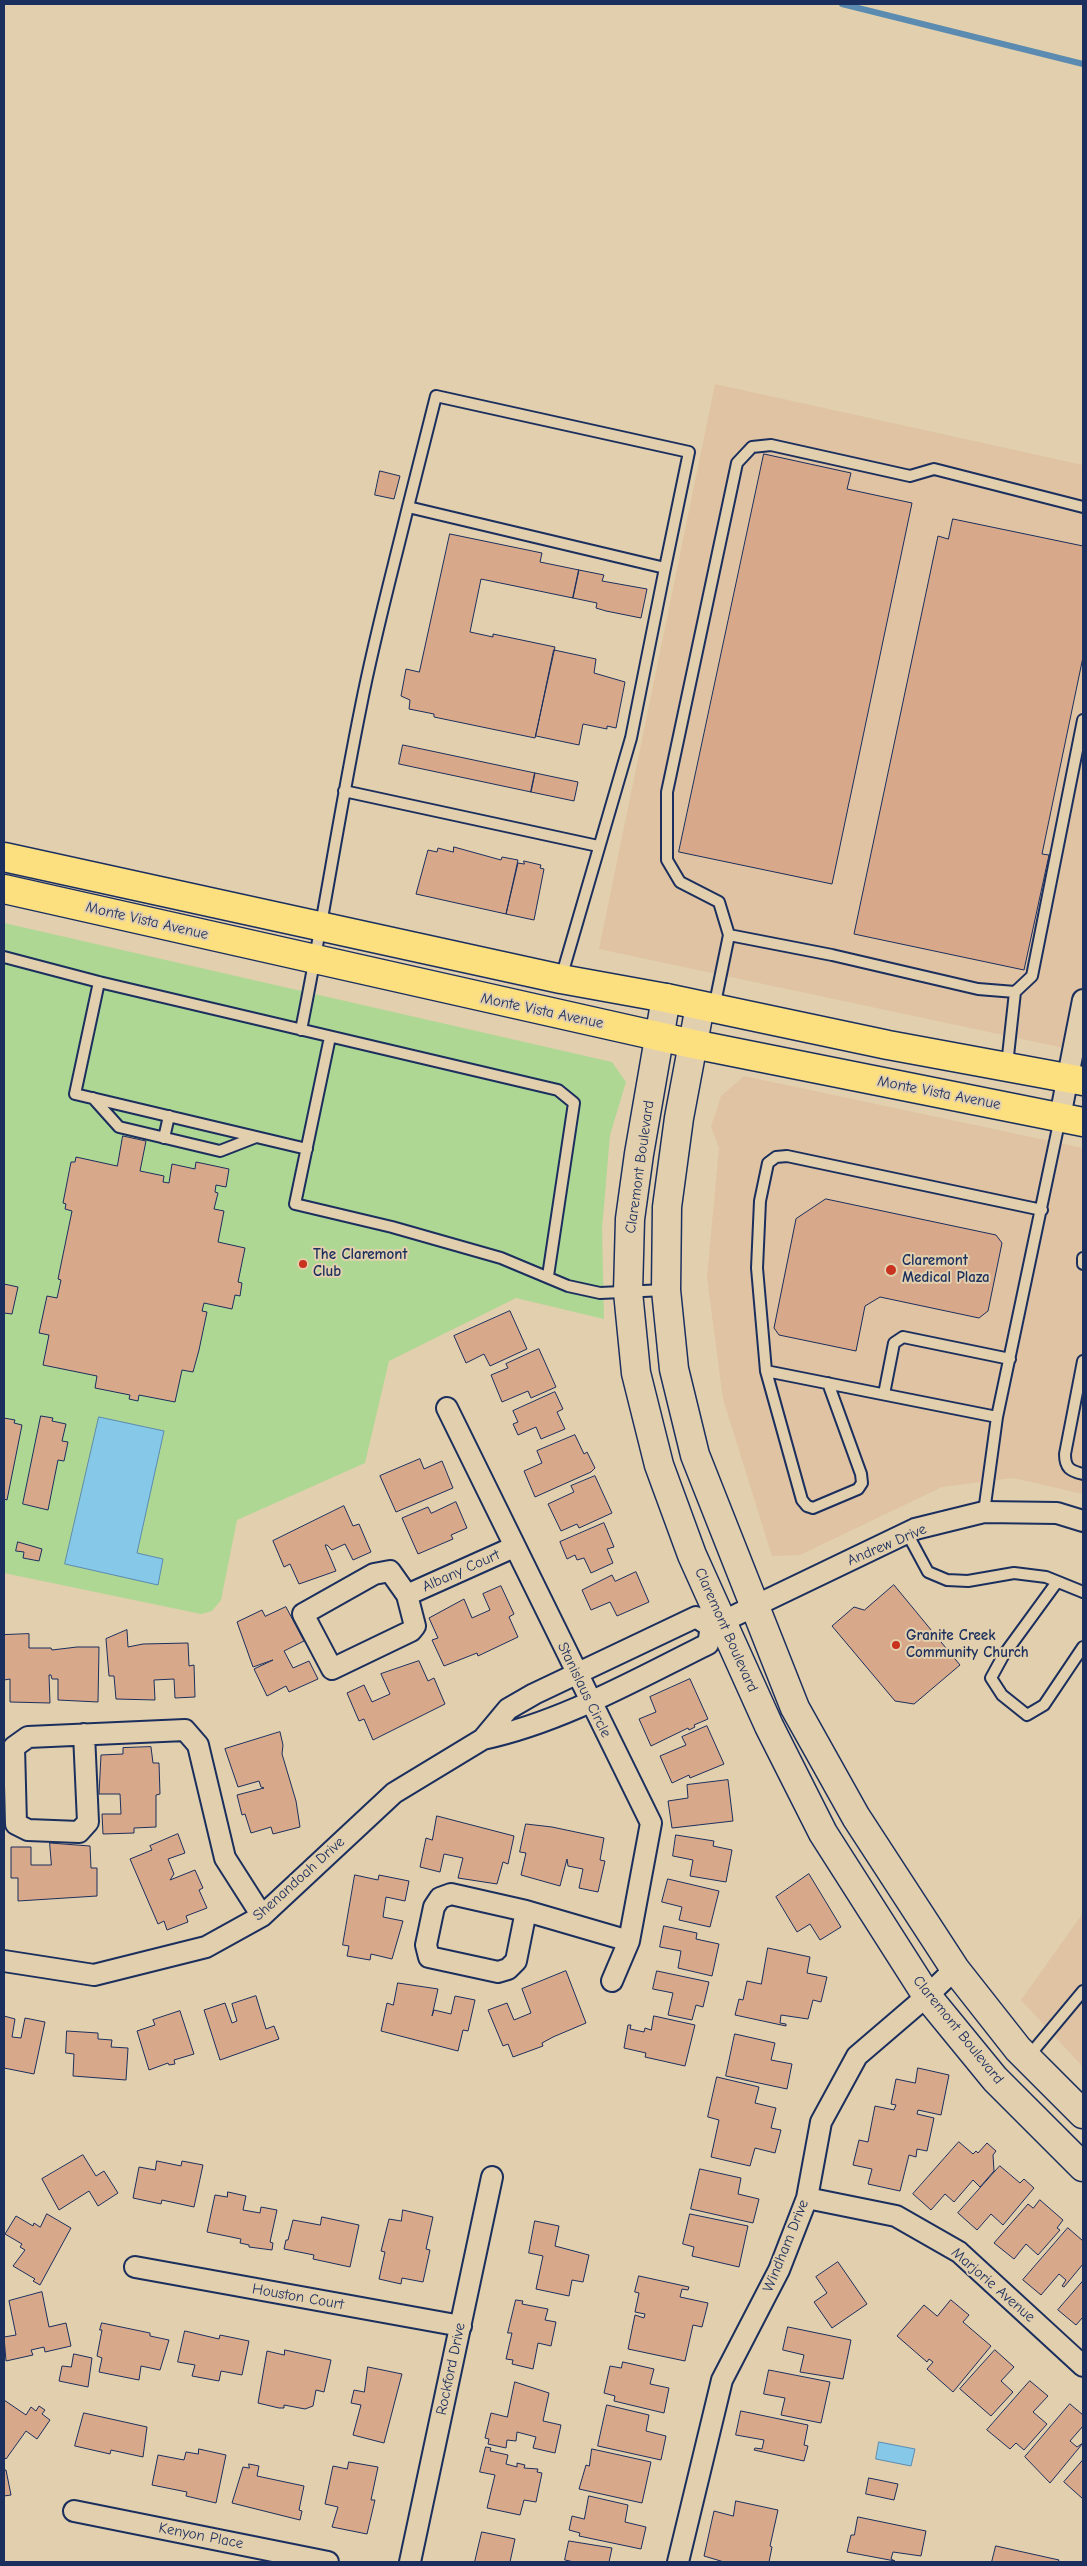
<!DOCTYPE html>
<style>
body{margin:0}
#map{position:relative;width:1087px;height:2566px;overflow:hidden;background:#e2cfad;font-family:"Comic Neue",sans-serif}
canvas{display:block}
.frame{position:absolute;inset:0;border:5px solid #1b2f5e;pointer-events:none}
</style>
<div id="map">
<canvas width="1087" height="2566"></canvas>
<div class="frame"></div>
</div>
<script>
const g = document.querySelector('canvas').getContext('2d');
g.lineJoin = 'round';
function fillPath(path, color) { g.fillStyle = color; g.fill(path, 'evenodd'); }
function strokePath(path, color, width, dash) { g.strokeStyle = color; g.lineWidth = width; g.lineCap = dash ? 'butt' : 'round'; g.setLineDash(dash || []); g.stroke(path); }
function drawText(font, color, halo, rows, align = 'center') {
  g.font = font + ' "Comic Neue",sans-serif'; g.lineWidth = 4; g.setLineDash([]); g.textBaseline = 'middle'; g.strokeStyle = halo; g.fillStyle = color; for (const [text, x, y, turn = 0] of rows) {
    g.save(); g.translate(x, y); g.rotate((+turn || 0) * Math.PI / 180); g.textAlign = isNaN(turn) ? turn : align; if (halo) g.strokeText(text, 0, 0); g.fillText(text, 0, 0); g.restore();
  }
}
fillPath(new Path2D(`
 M715,384L1083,465V1052L599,949Z
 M744,1076L1083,1148V1494L1013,1478L942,1487L800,1555L772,1556L723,1399L707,1277L719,1148L711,1127L721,1096Z
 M1083,1913V2067L1021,2000Z`), '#dfc3a2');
fillPath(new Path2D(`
 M4,923L612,1062L626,1082L610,1135L602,1229L604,1319L516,1298L389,1361L365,1463L237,1520L221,1600L212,1611L201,1614L4,1573Z`), '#aed794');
const water = new Path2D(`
 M99,1417L164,1431L137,1553L163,1559L158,1585L65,1564Z
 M879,2442L915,2449L911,2466L876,2459Z`);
fillPath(water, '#86c8e7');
strokePath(water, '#5b8bb0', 1);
strokePath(new Path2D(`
 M842,4L1083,64`), '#5b8bb0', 6);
const building = new Path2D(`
 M764,454L851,473L847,489L912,503L832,884L679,852Z
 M380,471L400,476L394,499L375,495Z
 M953,519L1083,546V657L1042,854L1049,855L1024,970L854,934L938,536L948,539Z
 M450,534L542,553L540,562L579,570L573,598L481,579L470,632L493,637V634L555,647L535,738L434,717V714L409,709L410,700L401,696L406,669L419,672Z
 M579,570L604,575L602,581L647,589L641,618L606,611L596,608L597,603L573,598Z
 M554,650L596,659L594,673L625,682L616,728L607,726V729L583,724L579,745L536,736Z
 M403,745L535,773L531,792L399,764Z
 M535,773L578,782L574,801L531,792Z
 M454,847L501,860L502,857L518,860L506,914L416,894L428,850L437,852L438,848L453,852Z
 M524,861L541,865L540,868L544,869L534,920L506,914L518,863L524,864Z
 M123,1136L146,1141L140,1171L164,1176L163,1182L169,1183L172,1164L195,1169L196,1162L229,1169L226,1187L216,1185L215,1192L218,1193L214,1209L224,1211L218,1242L245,1248L238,1282L242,1283L240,1296L235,1295L232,1309L204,1303L202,1311L207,1312L199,1350L193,1372L182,1370L175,1402L139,1395L138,1401L129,1399L130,1395L95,1388L97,1376L43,1365L49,1335L39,1333L47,1296L57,1298L61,1280L58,1279L72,1211L65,1209L66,1204L63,1203L71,1162H75L76,1157L117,1166Z
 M826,1199L996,1235L1002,1243L988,1311L979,1318L880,1297L865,1306L856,1351L779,1335L774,1328L796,1219Z
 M4,1284L18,1287L12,1314L4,1313Z
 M510,1311L527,1349L490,1366L484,1354L466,1363L454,1336Z
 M539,1349L556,1387L531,1398L528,1391L502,1402L491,1375L508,1368L506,1364Z
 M555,1392L563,1409L557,1412L565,1429L541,1439L536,1427L518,1435L513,1424L518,1422L513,1411Z
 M41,1416L53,1418L52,1421L66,1424L62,1441L68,1442L64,1461L58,1460L48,1510L23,1504Z
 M4,1418L15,1420L14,1423L22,1425L7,1500L4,1499Z
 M575,1435L584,1454L587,1452L595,1468L591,1472L535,1497L524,1471L542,1463L537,1451Z
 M420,1459L424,1469L442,1461L453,1488L396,1512L380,1476Z
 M595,1476L612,1513L579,1528L577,1524L561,1531L548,1504L574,1492L571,1486Z
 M456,1502L467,1528L451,1535L453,1539L418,1554L402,1518L428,1507L431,1513Z
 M344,1506L353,1526L359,1524L371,1552L353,1560L345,1544L332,1550L327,1545H325L336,1571L299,1584L290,1564L284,1567L273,1541Z
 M604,1523L614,1547L607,1549L613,1563L591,1573L584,1558L577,1560L575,1555L567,1559L560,1542Z
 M18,1542L42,1549L39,1561L23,1558L24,1552L16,1551Z
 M636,1572L649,1602L617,1616L610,1602L591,1610L582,1590L612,1575L615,1581Z
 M894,1585L960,1665L914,1704L895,1701L832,1626L854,1607L864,1610Z
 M501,1586L514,1614L509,1617L518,1637L478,1656L477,1653L444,1666L432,1640L438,1638L429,1618L464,1599L472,1618L490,1610L483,1594Z
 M286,1607L304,1641L284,1651L293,1668L309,1661L318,1679L289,1692L286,1686L267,1696L254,1669L273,1660L253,1667L237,1622L262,1610L265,1616Z
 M127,1630L128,1647L143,1644L188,1643L189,1666L194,1665L195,1697L175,1698L174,1679L154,1680L155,1700L116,1699L114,1676H109L106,1639Z
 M29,1634V1648H51L52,1650L77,1647H99L98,1702L58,1700V1679H52L51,1675H49L50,1703L10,1702V1679L4,1680V1635Z
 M419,1661L428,1681L434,1678L445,1704L373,1740L364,1719L359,1721L347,1693L364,1685L372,1702L390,1694L381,1674Z
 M690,1679L708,1719L694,1725L695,1727L689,1730L688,1728L651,1746L639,1719L656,1712L650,1697Z
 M707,1726L724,1764L690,1778L689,1775L672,1783L660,1756L686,1745L682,1737Z
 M280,1732L283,1745L282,1754L296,1801L300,1827L273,1834L271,1827L251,1833L245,1814L242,1815L237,1795L264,1788L261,1787L259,1781L238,1787L225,1749Z
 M151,1747L153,1763H159L160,1794L156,1795V1827L134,1828V1833L103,1834L102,1814H121L120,1794H99L101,1755L123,1754V1748Z
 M728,1780L733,1821L672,1828L668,1801L688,1798L687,1785Z
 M437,1816L514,1836L508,1864L503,1862L497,1884L458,1878L463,1858L444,1854L440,1872L420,1867L426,1838L432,1840Z
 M526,1824L552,1827L604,1838L600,1860L605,1861L598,1892L579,1888L583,1869L568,1866L567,1859L560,1886L521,1875L526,1853L520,1852Z
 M178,1834L185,1853L168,1859L174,1874L170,1880L195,1870L203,1888L199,1890L207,1908L186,1916L188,1922L167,1930L164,1921L158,1924L130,1859L152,1850L150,1846Z
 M676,1835L714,1841L713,1846L732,1850L726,1882L690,1876L693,1860L673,1856Z
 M50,1843L90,1846L91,1868H97V1896L18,1901V1878H11V1847H31V1865H51Z
 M809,1874L841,1927L820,1940L810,1924L797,1932L776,1897Z
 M355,1875L378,1880L379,1875L409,1881L405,1901L386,1897L383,1917L403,1921L392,1959L371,1954L370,1960L347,1956L349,1946L343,1945Z
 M668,1879L719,1891L710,1927L679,1920L682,1907L662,1902Z
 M664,1926L697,1933L696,1939L719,1944L712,1976L678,1968L681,1951L660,1947Z
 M768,1948L810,1957L807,1973L827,1977L821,2002L813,2000L808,2019L781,2015L780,2023L786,2024V2026L735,2015L739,1999L743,2000L747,1981L761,1984Z
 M566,1971L586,2023L553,2037L542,2043L543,2046L513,2057L508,2044L503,2046L488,2010L507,2003L514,2020L531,2013L522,1989Z
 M657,1971L709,1982L703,2007L696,2005L692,2020L668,2015L673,1993L653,1989Z
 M398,1983L438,1989L432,2016L434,2010L451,2014L455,1996L475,2000L468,2031L463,2030L458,2051L381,2031L387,2003L393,2005Z
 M256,1996L266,2029L274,2026L279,2039L220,2060L204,2010L225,2003L232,2023L237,2021L232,2004Z
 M180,2011L194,2054L174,2060L175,2064L169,2065L168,2063L149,2070L137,2031L155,2025L153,2020Z
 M4,2016L15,2019L12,2037L21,2038L25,2018L45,2022L34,2074L4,2068Z
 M654,2016L695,2025L685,2066L645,2057L646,2053L624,2048L628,2025H631L630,2029L644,2032L645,2028L651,2030Z
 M67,2031L98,2033V2039L112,2040L111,2047L128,2048L126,2080L73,2076L74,2054L66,2053Z
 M735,2034L775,2043L771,2060L792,2064L787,2089L726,2076Z
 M918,2068L949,2075L941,2115L918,2110L917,2114L934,2118L927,2151L917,2149L916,2157L909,2155L900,2191L868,2184L872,2169L853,2165L859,2140L868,2142L875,2106L894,2110L896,2105L891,2104L896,2079L915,2083Z
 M717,2077L759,2087L755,2103L776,2108L771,2128L781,2130L775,2153L755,2148L750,2166L711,2157L719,2120L708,2117Z
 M959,2142L973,2154L976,2151L978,2153L987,2143L996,2151L993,2155L994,2171L980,2187L973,2180L954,2202L945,2194L931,2210L913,2194Z
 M83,2155L96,2176L104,2171L118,2193L98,2206L89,2191L59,2210L42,2179Z
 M157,2161L181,2166L182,2161L203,2165L194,2207L162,2200L161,2204L133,2198L139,2167L155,2170Z
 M1000,2166L1020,2183L1024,2179L1034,2188L1003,2225L991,2214L977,2230L958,2213Z
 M700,2169L741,2178L738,2194L759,2199L753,2223L691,2209Z
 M228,2192L246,2196L243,2210L260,2213L261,2207L277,2210L270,2242L273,2243L272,2250L249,2247V2245L240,2243L241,2239L207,2232L215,2195L227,2197Z
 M1040,2200L1063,2220L1057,2228L1060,2230L1038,2255L1026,2244L1014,2259L994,2243L1028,2204L1033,2208Z
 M403,2210L433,2217L426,2249L430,2250L423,2282L402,2278L401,2284L379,2279L385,2252L381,2251L389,2219L401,2221Z
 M47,2214L71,2228L40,2285L33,2281L35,2279L13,2266L25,2250L20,2247L22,2244L5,2234L16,2216L33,2226L34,2223L40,2227Z
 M690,2214L748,2226L739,2267L692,2256L694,2247L683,2244Z
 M322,2217L359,2225L350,2267L313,2259L314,2255L284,2249L286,2240H288L293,2220L320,2225Z
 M535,2221L559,2226L555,2246L589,2255L583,2282L572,2280L569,2296L536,2289L543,2256L529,2253Z
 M1068,2228L1083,2241V2264L1064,2287L1062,2286L1066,2280L1059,2274L1041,2295L1023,2280Z
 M838,2262L867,2304L832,2328L814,2302L827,2293L816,2277Z
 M639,2276L689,2287L688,2290L682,2289L680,2297L708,2303L702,2327L693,2325L685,2361L628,2349L635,2315L644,2318L645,2314L635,2312L639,2293L635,2292Z
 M1083,2281V2317L1076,2325L1058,2310Z
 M42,2292L49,2327L66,2323L71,2346L45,2352L44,2347L31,2350L33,2355L6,2361L4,2337L16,2335L9,2301Z
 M516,2300L523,2301L522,2304L548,2309L545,2320L556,2322L551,2346L538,2343L533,2369L512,2364L513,2360L506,2359L512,2333H508Z
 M951,2300L969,2315L963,2322L991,2346L953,2392L927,2369L933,2362L929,2359L927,2362L897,2336L924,2305L937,2316Z
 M102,2323L150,2333V2336L169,2340L160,2370L141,2366L139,2380L99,2372L102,2358L97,2356L102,2330H100Z
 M788,2327L851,2340L843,2379L800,2372L804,2355L783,2350Z
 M185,2331L219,2339L220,2335L249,2341L242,2375L221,2371L219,2381L192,2376L195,2365L178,2362Z
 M285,2350L331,2360L324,2392L316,2390L313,2406L305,2409L284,2405V2408H279L258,2403L267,2351L284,2355Z
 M995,2350L1014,2367L1001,2381L1013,2392L991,2416L960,2389Z
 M74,2354L92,2358L88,2387L59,2381L62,2366L71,2367Z
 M623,2362L654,2369L650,2384L669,2388L664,2413L614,2401L615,2396L604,2393L610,2366L621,2368Z
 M368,2367L402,2374L384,2443L353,2435L361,2405L351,2403L354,2390L364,2392Z
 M769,2370L830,2382L821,2423L781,2415L785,2398L764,2394Z
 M1030,2381L1048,2396L1033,2412L1047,2424L1024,2450L1016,2443L1010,2449L987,2430Z
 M515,2382L549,2393L543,2421L561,2425L555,2453L533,2448L536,2437L517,2432L516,2441L507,2440L506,2448L488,2444L489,2439L485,2438L491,2413L507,2417Z
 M4,2400L26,2415L31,2407L36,2411L39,2406L45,2410L42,2414L50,2420L37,2439L26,2431L6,2459L4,2457Z
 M1070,2404L1083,2415V2426L1070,2441L1077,2447L1083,2443L1050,2483L1025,2457Z
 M607,2405L649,2415L646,2431L666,2436L661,2460L598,2446Z
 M741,2411L808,2425L804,2445L808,2446L804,2461L754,2450L755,2448L762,2449L764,2440L736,2435Z
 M84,2413L147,2427L143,2457L111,2450L110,2454L75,2446Z
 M486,2447L491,2448L490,2451L508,2455L506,2464L517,2467V2463L525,2465L524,2468L538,2469L537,2472L542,2473L536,2502L524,2500L520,2515L487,2508L495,2475L480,2472Z
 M199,2449L226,2455L216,2503L186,2496L187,2492L152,2485L158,2455L184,2460L186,2452L198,2454Z
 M592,2449L651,2462L642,2503L579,2489L586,2465L589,2466Z
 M1083,2460V2499L1064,2482Z
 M349,2462L378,2467L371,2500H375L367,2534L332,2527L338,2507L325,2504L333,2466L347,2469Z
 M249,2464L259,2466L257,2476L304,2486L299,2510L302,2511L300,2520L232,2503L243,2467L249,2468Z
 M4,2470H6L11,2495L4,2496Z
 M869,2478L898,2484L894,2500L866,2494Z
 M589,2496L628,2505L625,2522L646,2527L641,2549L579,2536L580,2533L569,2530L572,2516L584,2519Z
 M736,2501L778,2510L770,2546L772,2547L769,2562H724L704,2556L714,2511L733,2516Z
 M858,2517L926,2531L921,2556L893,2552L891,2559L895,2561L847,2552L851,2535H854Z
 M482,2532L515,2539L510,2562H475Z
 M569,2541L612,2548L609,2562H574L565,2560Z
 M996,2546L1059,2560L1058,2562H992Z`);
fillPath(building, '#d8a88a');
strokePath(building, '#1b2f5e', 1);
const lane = new Path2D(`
 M408,507L436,396L689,452L665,568
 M344,791L598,846
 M729,935L832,955L978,989L1015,992L1032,976L1083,720
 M4,957L99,982L558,1090L574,1103L548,1276
 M99,982L75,1094L307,1149
 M714,1008L729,935L719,902L680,882L667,860V792L737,463L752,447L771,445L910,476L934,469L1083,507
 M301,1030C323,922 339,814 361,706C374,639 392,573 408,507L665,568L631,738L561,978
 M330,1037L295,1204L392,1227L501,1258L568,1286L600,1293L665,1290
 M1007,1065L1015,992
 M93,1098L119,1127L220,1151L256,1137
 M164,1138L169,1116
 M1083,1258V1264
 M1083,1361L1065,1454C1065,1468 1070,1471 1083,1474
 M766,1371L802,1500L807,1506L813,1508L858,1489L862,1483L861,1474L828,1383
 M884,1394L894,1343L903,1337L1010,1359
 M997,1417L766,1371L757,1268L760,1201L768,1163L776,1157L787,1156L1042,1210
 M984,1512L997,1417L1060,1118
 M907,1533L928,1572L947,1580L968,1581L1014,1573L1046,1577L1083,1592
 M1057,1582L1003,1656L991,1678L1002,1695L1027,1715L1044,1705L1083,1647
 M1028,2057L1083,1991`);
const street = new Path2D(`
 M1060,1117L1083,1000
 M447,1408L651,1823L629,1941L612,1981
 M407,1595L415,1626L411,1631L332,1669L303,1614L374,1574L390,1571L407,1595L514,1547
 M711,1627L915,1529L984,1512L1057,1513L1083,1521
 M84,1734L88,1822L79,1832L28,1830L16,1824L14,1747L28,1737L185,1730L198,1745L225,1858L262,1916
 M483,1739C562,1722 635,1680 708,1644L711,1627
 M526,1911L516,1961L508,1969L498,1972L429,1957L426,1945L434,1907L440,1898L451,1894L526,1911L629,1941
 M4,1961L94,1975L206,1947L262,1916L394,1793L483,1739L508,1709L534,1694L696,1617L711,1627
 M807,2198L896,2216L959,2252L1083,2366
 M135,2267L461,2326
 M74,2511L328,2562
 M410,2562L492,2177
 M678,2562L722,2380L779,2270L807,2198L821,2122L857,2056L927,1996L955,1969`);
const secondary = new Path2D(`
 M666,998L639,1154L630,1219L628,1292L636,1373L659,1465L692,1555L769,1726L823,1833L927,1996L995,2079L1083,2167
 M700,1006L679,1118L667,1207L666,1290L674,1369L695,1455L795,1708L856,1817L955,1969L1018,2049L1083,2114`);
const primary = new Path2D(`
 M4,857L561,979L666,998L888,1045L1083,1081
 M4,889L693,1044L1083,1122`);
strokePath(lane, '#1b2f5e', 14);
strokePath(street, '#1b2f5e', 24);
strokePath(secondary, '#1b2f5e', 31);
strokePath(primary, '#1b2f5e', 31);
strokePath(lane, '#e2cfad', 10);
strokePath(street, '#e2cfad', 20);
strokePath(secondary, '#e2cfad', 28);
strokePath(primary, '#fce080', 28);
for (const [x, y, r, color] of [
 [303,1264,5,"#c8321e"],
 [891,1270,6,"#c8321e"],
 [896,1645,5,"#c8321e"]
]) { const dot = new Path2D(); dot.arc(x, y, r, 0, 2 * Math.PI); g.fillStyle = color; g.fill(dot); strokePath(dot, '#e2cfad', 2); }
drawText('15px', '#1b2f5e', '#e2cfad', [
 ["Monte Vista Avenue",147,921,13],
 ["Monte Vista Avenue",542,1011,12],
 ["Monte Vista Avenue",939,1093,11],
 ["Claremont Boulevard",640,1167,-82],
 ["Andrew Drive",887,1545,-23],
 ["Albany Court",461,1571,-24],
 ["Claremont Boulevard",726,1630,66],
 ["Stanislaus Circle",584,1690,64],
 ["Shenandoah Drive",299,1879,-42],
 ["Claremont Boulevard",958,2030,51],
 ["Windham Drive",786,2246,-68],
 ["Marjorie Avenue",993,2285,41],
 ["Houston Court",298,2297,10],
 ["Rockford Drive",451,2369,-78],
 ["Kenyon Place",201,2536,11]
]);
drawText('bold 15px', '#1b2f5e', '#e2cfad', [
 ["The Claremont",313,1255],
 ["Club",313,1272],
 ["Claremont",902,1261],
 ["Medical Plaza",902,1278],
 ["Granite Creek",906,1636],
 ["Community Church",906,1653]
], 'left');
</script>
